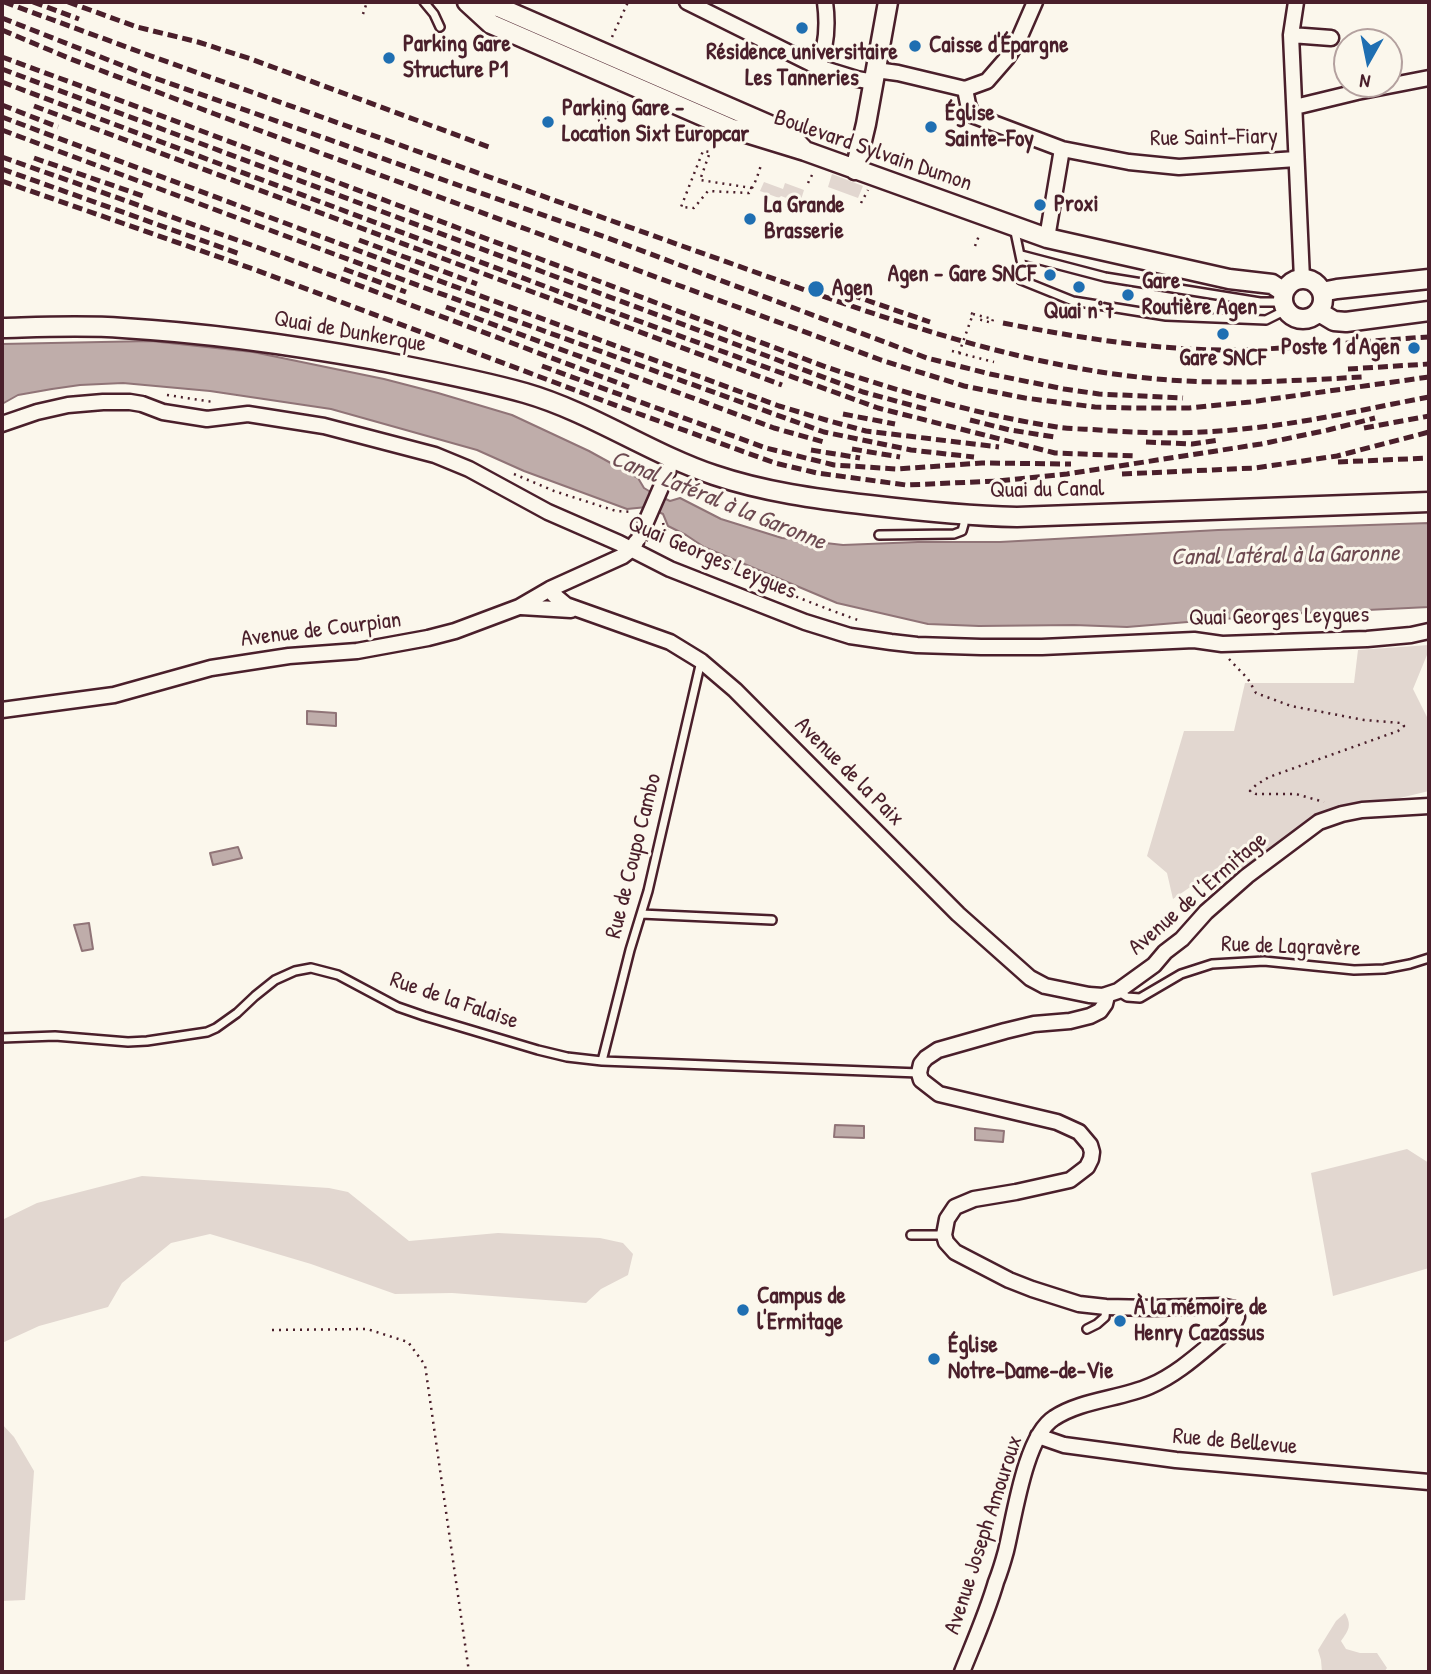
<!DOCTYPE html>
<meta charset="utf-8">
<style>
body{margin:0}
#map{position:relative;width:1431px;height:1674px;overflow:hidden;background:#fbf7ec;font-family:"Patrick Hand",sans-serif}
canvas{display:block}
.frame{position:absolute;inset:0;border:4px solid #4a1f2b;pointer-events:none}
.north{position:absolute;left:1333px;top:28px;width:70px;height:70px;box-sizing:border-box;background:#fbf7ec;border:2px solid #b4a19f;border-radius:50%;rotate:189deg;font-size:19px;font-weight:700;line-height:28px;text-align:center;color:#4a1f2b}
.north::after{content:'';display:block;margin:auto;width:24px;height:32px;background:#1f6fb2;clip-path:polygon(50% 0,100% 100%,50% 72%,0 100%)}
</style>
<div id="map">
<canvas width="1431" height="1674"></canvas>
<div class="frame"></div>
<div class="north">N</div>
</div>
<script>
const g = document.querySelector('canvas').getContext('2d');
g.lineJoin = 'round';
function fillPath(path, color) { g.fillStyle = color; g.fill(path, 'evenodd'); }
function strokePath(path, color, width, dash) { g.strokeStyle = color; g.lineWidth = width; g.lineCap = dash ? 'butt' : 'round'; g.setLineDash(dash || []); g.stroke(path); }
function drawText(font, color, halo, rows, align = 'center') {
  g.font = font + ' "Patrick Hand",sans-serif'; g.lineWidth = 6; g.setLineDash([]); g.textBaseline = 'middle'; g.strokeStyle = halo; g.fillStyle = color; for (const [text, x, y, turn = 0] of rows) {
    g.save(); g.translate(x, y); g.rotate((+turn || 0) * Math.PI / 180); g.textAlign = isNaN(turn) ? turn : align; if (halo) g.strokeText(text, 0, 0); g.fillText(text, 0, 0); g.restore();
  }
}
fillPath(new Path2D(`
 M832,174L863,186L858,198L828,187Z
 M764,182L783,189L785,183L804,190L800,203L781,196L779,198L760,191Z
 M1429,645V650L1413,689L1429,721V791L1317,818L1227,880L1209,874L1173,899L1167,873L1147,856L1184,731H1234L1245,683H1354L1358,650Z
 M1407,1149L1429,1163V1268L1333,1296L1311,1173Z
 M142,1176L329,1188L348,1192L409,1241L498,1233L600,1238L623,1243L633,1254L628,1275L601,1289L586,1303L452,1293L395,1294L311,1264L210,1234L171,1243L122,1283L108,1307L39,1326L2,1343V1220L37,1203Z
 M2,1424L14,1437L34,1471L25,1600L2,1601Z
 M1345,1613C1352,1625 1349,1630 1341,1641L1346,1649L1360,1653H1377L1387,1668L1384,1672H1322L1321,1660L1318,1650L1336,1621Z`), '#e2d7d0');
const water = new Path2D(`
 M151,341L253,352L384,379L438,393L512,415L589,451L638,478L644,488L649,491L670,501L680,498L721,519L782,538L843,545L918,542H1000L1218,530L1429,523V607L1285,614L1127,627L1074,625L979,626L928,624L837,603L704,547L686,535L668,526L663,514L647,507L627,509L524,471L477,450L331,409L210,391L123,383L80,385L52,389L18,395L2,404V344Z
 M307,711L336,713V726L307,724Z
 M238,847L242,858L213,865L210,853Z
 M89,923L93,949L82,951L74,925Z
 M835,1125L864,1126V1138L834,1137Z
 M975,1128L1004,1131L1003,1142L975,1140Z`);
fillPath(water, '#bfadaa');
strokePath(water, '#907477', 2);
const service = new Path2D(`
 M424,2L434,14L440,27
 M1014,227L1022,265L1021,280L1073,301L1166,316L1266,320L1286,310
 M1021,255L1105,277L1260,302H1283
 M879,535L954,534L962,531L964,524L963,516
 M641,914L772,920
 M1119,992L1127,997L1140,998L1181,974L1212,964L1264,961L1354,970L1384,969L1410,964L1429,958
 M2,1038L55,1036L128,1042L147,1041L207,1032L216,1028L237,1013L255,996L275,980L295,971L311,968L338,975L398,1007L424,1016L538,1050L567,1057L602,1061L919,1073
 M602,1061L630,950L648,891L701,661
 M911,1235H944
 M1087,1329L1097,1324L1105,1317L1106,1307`);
const minor = new Path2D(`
 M687,2L818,67L857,79L874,82
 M1296,2L1291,35L1302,279
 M1291,35L1331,38
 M818,67C827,46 828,24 825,2
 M876,70L898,73L965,89L987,81L1007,58L1018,41L1035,2
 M965,89L968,104L972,115L1062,149L1129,162L1179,167L1296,159
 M1295,107L1357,92L1429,78
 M1047,238L1062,149
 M2,424L37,412L68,405L103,402H130L142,404L163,412L207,419L248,414L324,426L435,455L469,469L548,512L619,543L670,569L805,622L850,636L891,642L917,645L981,647H1042L1194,640L1222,644L1367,639L1411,635L1429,631
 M550,589L554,595L566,605L670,642L701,661L735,690L958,914L1030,978L1045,986L1089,995L1103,996L1118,991L1154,965L1165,952L1182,939L1206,912L1247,876L1319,822L1342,814L1362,810L1429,806
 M521,607L571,610
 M2,710L114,695L211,668L289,656L357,651L428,638L455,631L519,607L550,589L623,556L632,549L636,542
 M1038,1436L1064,1445L1176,1460L1429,1482
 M962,1672C974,1642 987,1613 996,1582C1000,1572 1003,1562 1006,1551C1014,1519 1025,1436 1054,1418C1081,1400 1120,1399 1150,1386C1181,1373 1206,1347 1232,1327L1237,1317L1234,1309L1221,1306L1153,1308L1106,1307L1079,1304L1032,1289L1009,1280L955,1252L946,1242L944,1235L947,1219L955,1207L974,1199L1016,1192L1070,1180L1087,1167L1091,1159L1092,1152L1090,1145L1079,1132L1057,1122L939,1094L921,1080L919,1073L921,1064L926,1058L938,1050L1005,1031L1034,1024L1070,1021L1090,1016L1100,1011L1105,1004L1107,996`);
const tertiary = new Path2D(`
 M467,2L491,24L730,128L805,151L1047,238L1229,279L1272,284L1284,292
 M490,2L496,6L788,133L803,149
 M855,170L866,124L888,2
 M1283 299a20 20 0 1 1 40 0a20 20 0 1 1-40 0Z
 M1322,292L1337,289L1429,279
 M1319,312L1334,321L1346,322L1429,311
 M2,328C42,327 83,325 123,328C208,333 292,345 375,360C425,370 475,379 525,393C591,412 649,453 714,475C764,492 817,499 869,505C919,511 967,516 1017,517L1429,502`);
strokePath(service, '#4a1f2b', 12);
strokePath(minor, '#4a1f2b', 19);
strokePath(tertiary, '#4a1f2b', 23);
strokePath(new Path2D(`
 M363,14L367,2
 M612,37L628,2
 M598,121L611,116L621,98
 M808,183L813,173
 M752,188L700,180L710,152L703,151L681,207L694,208L708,191L749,193C755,184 758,175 761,165
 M861,203L868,190
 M975,246L980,233
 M973,314L993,319L992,323L978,319
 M959,353L994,362
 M167,395L213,402
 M514,474L554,491L616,511L633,512
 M663,523C671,551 826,609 858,620
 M1229,659L1248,679L1256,693L1291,706L1364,720L1401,723L1404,726L1398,731L1269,777L1256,785L1250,791L1256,794H1296L1324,802
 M272,1330L367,1329L408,1342L425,1365L469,1672`), '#4a1f2b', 2.5, [2, 5]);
strokePath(service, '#fbf7ec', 7);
strokePath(minor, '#fbf7ec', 14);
strokePath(tertiary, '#fbf7ec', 18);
strokePath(new Path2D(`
 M4,2L151,56L808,291C916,329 1024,364 1138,377C1212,386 1288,381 1362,377
 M33,2L79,19
 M68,2L137,27L198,42L251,59L489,147
 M2,18L149,76L608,238L927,358L990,374L1064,389L1099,394L1183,398
 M2,30L71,59L215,114L618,263L881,360L964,386L1025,398L1095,407L1134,408H1189L1250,402L1429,377
 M2,57L146,110L826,367C902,392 978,415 1057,427C1070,429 1085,429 1099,430C1150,434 1201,434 1252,428C1312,422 1370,408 1429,397
 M2,69L863,392L929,410
 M2,82L592,304L878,408L1055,453L1137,456
 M2,105L58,127
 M34,106L782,385
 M2,117L429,277L779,406L826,420L866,431L999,447
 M2,130L425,288L824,432L911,450L974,457
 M2,157L254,246L629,387
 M34,158L143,196
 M2,169L240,254
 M2,181L256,270L620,407L775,463L817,473L906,485L998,481L1067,474L1261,444L1328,430L1375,418
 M359,240L477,284
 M344,269L406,292
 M837,290L930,322
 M446,307L774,428L824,442
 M1003,323C1075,337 1147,349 1221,350C1290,350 1360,341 1429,337
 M542,366L766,448L834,465L897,469L982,463L1071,464
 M1348,369L1429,364
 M843,414L895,424
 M970,420L1010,430L1055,437
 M1364,428L1429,416
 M1146,442L1192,444L1219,440
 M852,449L900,457
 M811,450L860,458
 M1338,462L1429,458
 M1122,474L1255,468L1337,456L1429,432`), '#4a1f2b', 5, [10, 5]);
const minorBridge = new Path2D(`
 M639,538L669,469`);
strokePath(minorBridge, '#4a1f2b', 19, []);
strokePath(new Path2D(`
 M952,351L959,353L973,314L968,312`), '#4a1f2b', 2.5, [2, 5]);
strokePath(minorBridge, '#fbf7ec', 14);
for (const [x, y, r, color] of [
 [802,28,7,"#1f6fb2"],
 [915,46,7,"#1f6fb2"],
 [389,58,7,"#1f6fb2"],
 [548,122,7,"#1f6fb2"],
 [931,127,7,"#1f6fb2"],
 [1040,205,7,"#1f6fb2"],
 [750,219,7,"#1f6fb2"],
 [1050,275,7,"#1f6fb2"],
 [1079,287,7,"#1f6fb2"],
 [816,289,9,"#1f6fb2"],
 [1128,295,7,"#1f6fb2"],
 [1223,334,7,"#1f6fb2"],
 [1414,348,7,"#1f6fb2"],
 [743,1310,7,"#1f6fb2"],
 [1120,1321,7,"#1f6fb2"],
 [934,1359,7,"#1f6fb2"]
]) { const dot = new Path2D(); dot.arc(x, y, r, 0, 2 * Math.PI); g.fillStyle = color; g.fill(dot); strokePath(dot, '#fbf7ec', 2.5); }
drawText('bold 23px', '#4a1f2b', '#fbf7ec', [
 ["Parking Gare",403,45],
 ["Structure P1",403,71],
 ["Caisse d'Épargne",929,46],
 ["Résidence universitaire",802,53,"center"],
 ["Les Tanneries",802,79,"center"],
 ["Parking Gare -",562,109],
 ["Location Sixt Europcar",562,135],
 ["Église",945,114],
 ["Sainte-Foy",945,140],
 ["Proxi",1054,205],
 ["La Grande",764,206],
 ["Brasserie",764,232],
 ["Agen - Gare SNCF",1036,275,"right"],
 ["Gare",1142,282],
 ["Routière Agen",1142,308],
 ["Agen",832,289],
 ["Quai n°7",1079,312,"center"],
 ["Poste 1 d'Agen",1400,348,"right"],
 ["Gare SNCF",1223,359,"center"],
 ["Campus de",757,1297],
 ["l'Ermitage",757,1323],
 ["À la mémoire de",1134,1308],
 ["Henry Cazassus",1134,1334],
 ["Église",948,1346],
 ["Notre-Dame-de-Vie",948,1372]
], 'left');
drawText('23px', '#4a1f2b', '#fbf7ec', [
 ["Rue Saint-Fiary",1214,138,-1],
 ["Boulevard Sylvain Dumon",873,151,19],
 ["Quai de Dunkerque",350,332,10],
 ["Quai du Canal",1047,490,-1],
 ["Quai Georges Leygues",712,558,23],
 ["Quai Georges Leygues",1279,617,-1],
 ["Avenue de Courpian",321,630,-7],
 ["Avenue de la Paix",849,772,45],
 ["Rue de Coupo Cambo",634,856,-76],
 ["Avenue de l’Ermitage",1198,894,-41],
 ["Rue de Lagravère",1291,947,2],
 ["Rue de la Falaise",454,1001,19],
 ["Rue de Bellevue",1235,1442,5],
 ["Avenue Joseph Amouroux",984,1535,-72]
]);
drawText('italic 24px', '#6d4a51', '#fbf7ec', [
 ["Canal Latéral à la Garonne",718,501,22],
 ["Canal Latéral à la Garonne",1285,556,-1]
]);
</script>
